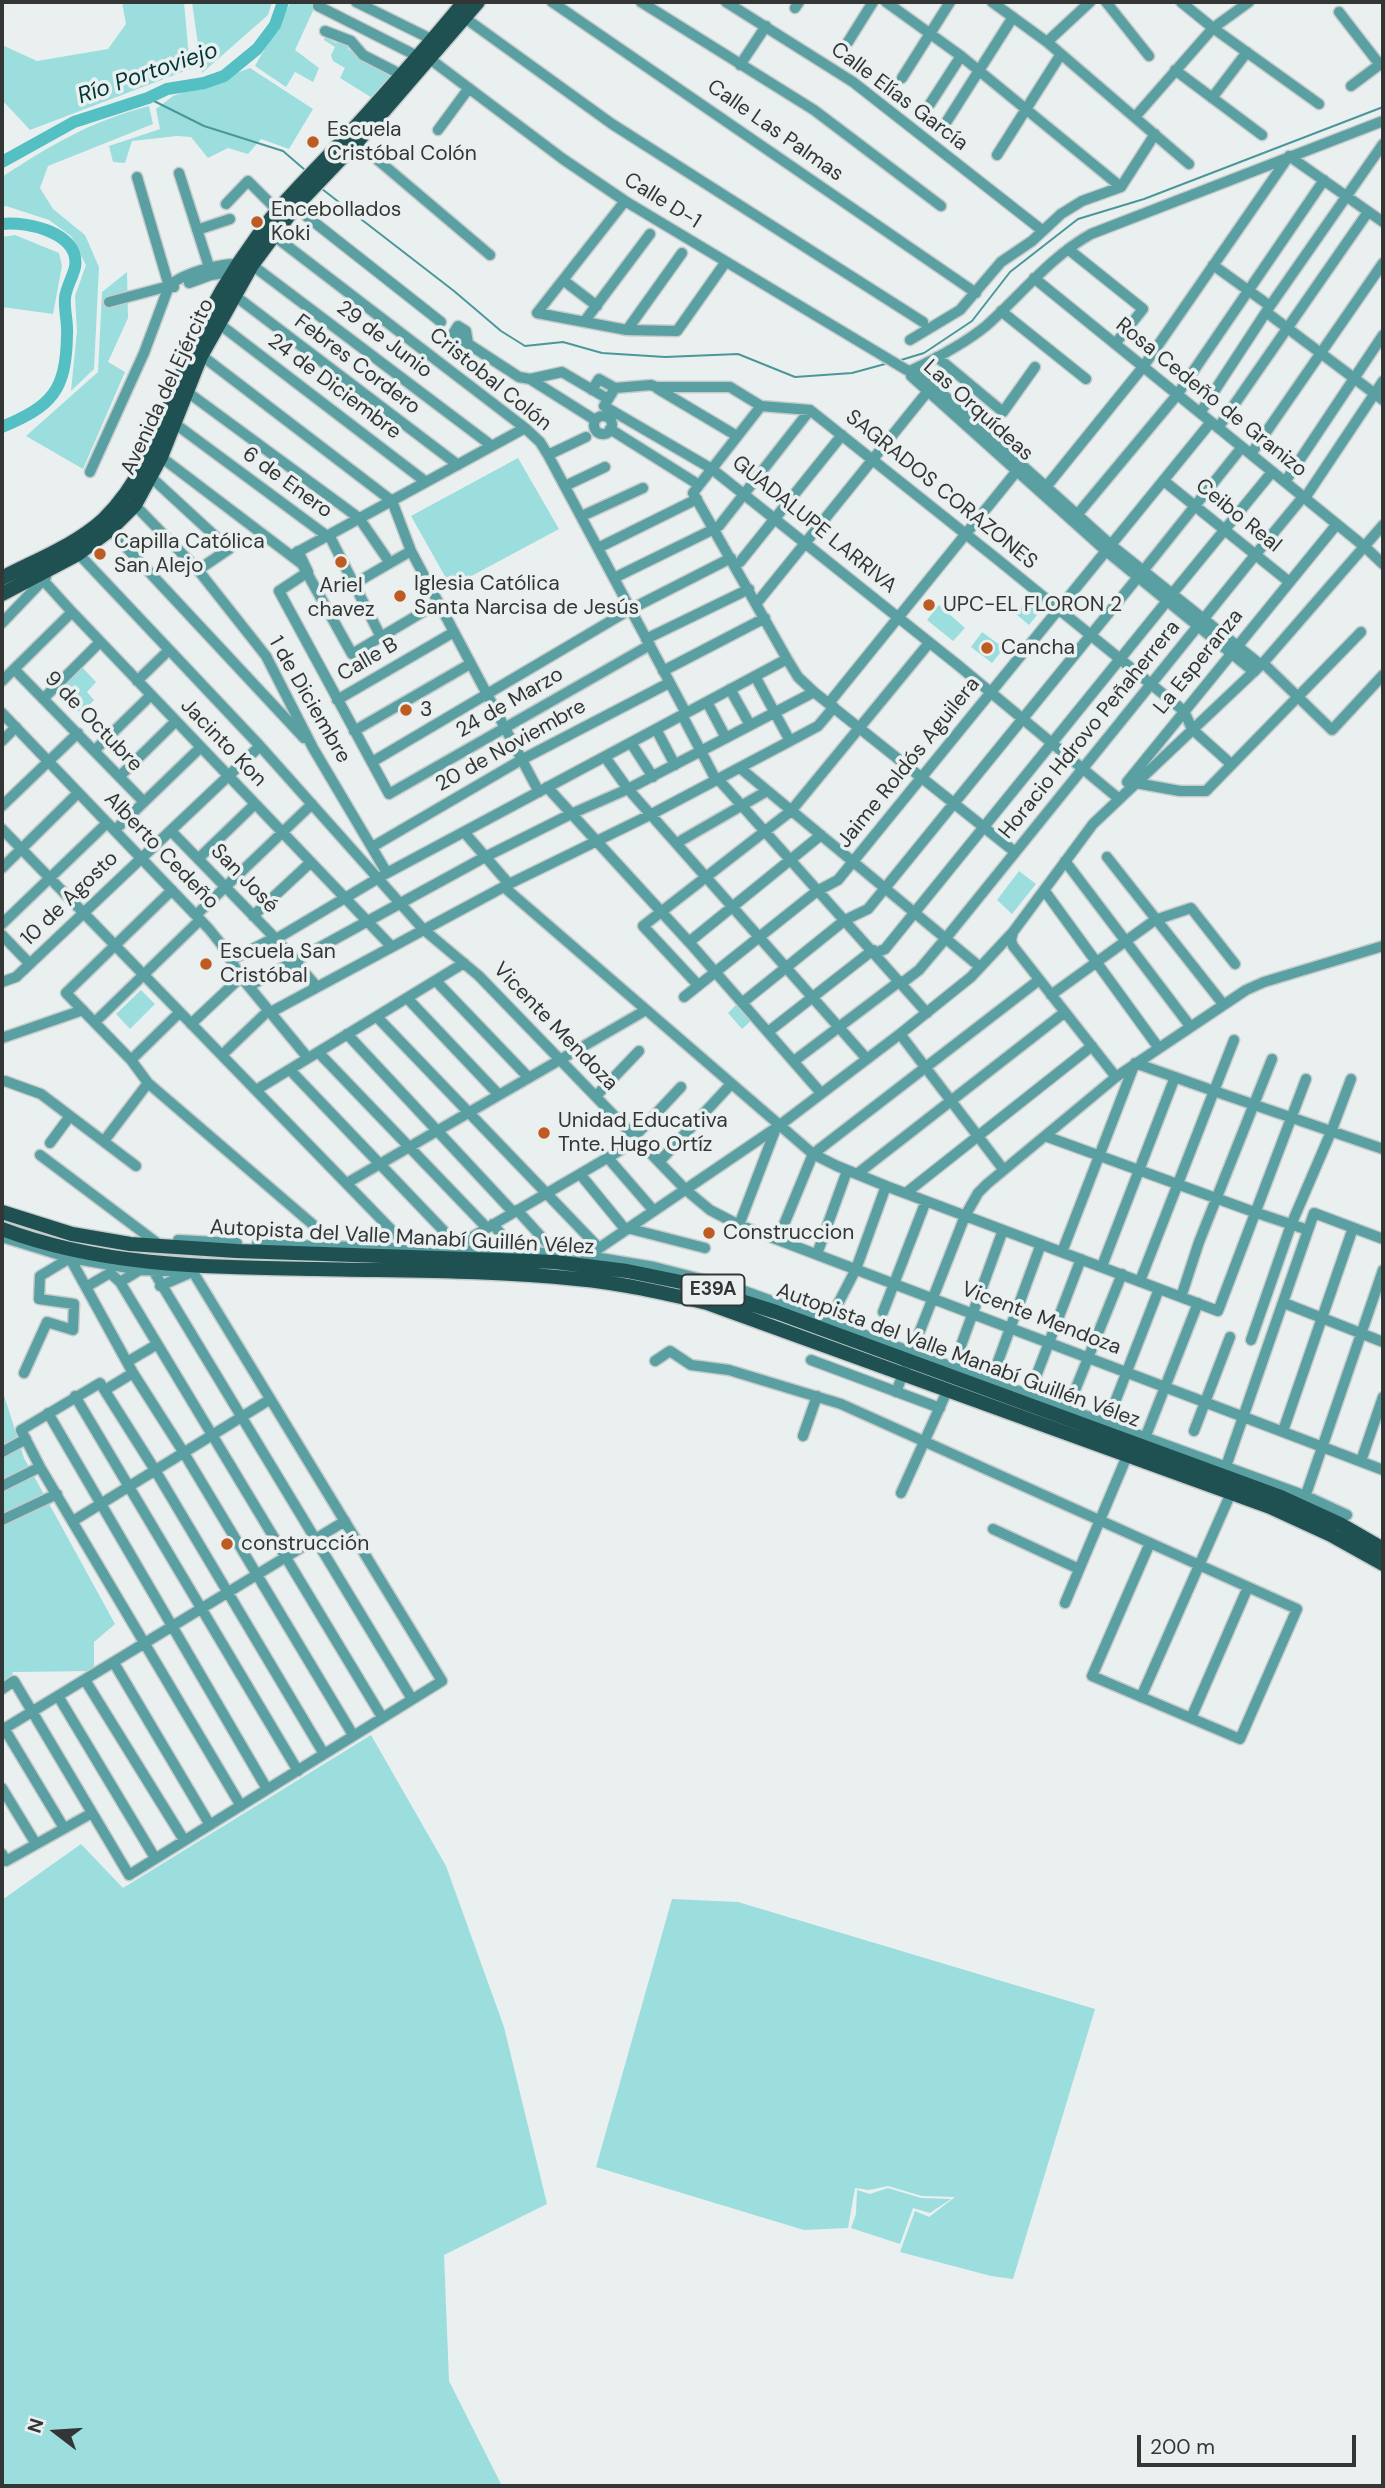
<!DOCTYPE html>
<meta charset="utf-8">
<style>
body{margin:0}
#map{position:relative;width:1385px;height:2488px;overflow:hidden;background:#eaf0f0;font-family:"DM Sans",sans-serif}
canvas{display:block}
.frame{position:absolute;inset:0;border:4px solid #343636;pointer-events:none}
.north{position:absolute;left:21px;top:2397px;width:70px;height:70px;-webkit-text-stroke:5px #eaf0f0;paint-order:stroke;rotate:287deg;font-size:19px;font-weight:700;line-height:28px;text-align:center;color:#343636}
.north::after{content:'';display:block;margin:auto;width:24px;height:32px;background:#343636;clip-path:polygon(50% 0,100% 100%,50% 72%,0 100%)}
.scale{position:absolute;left:1137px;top:2435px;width:219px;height:32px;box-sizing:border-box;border:4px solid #343636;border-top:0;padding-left:9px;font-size:21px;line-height:24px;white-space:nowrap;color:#343636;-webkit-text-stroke:5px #eaf0f0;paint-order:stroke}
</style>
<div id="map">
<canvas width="1385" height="2488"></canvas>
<div class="frame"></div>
<div class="north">N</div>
<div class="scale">200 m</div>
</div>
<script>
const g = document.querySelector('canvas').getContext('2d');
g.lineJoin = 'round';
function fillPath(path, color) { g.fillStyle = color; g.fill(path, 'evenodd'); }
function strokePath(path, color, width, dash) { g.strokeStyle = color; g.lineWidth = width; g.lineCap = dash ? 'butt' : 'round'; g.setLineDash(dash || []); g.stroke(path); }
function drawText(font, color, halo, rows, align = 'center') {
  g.font = font + ' "DM Sans",sans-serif'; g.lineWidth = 7; g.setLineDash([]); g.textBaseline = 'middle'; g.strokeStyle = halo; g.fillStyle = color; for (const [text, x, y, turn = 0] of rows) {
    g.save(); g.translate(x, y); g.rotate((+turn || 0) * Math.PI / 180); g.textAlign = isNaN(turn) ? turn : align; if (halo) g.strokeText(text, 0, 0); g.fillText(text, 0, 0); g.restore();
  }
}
fillPath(new Path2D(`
 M122,2H184L190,69L30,130L2,100V45L37,61L108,49L126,24Z
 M192,2H272L268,15L202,73Z
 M291,2H317L295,50L319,68L313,82L295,72L286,87L255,66Z
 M325,37L336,43L342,40L348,46V49L391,75L374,99L340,78L345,68L333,61L331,55L335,47L324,40Z
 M250,68L313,109L289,149L261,139L248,154L228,148L208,158L191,137L177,136L132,141L125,163L113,162L109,146L160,129L156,109L173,96Z
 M149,106L153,124L48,166L40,188L53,209L85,235L99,267L94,369L71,391L77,331L75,296L86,265L71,236L49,220L6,206L2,207V177C51,145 91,121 149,106Z
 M15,235L59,253L62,266L53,314L2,307V237Z
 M127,272L128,318L108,362L125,372L83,469L26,436L98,372L102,292Z
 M518,458L559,529L451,587L411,516Z
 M1029,597L1042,609L1029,625L1016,614Z
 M939,605L965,628L953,641L927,620Z
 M982,632L1004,648L992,663L971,647Z
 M82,667L96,682L87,692L94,700L81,714L58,691Z
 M1019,871L1036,884L1012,914L997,900Z
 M141,990L155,1004L130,1029L116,1014Z
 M737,1004L752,1020L742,1029L728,1013Z
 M2,1389L24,1458L115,1624L94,1642V1671L13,1672L2,1695Z
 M371,1735L446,1866L504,2027L547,2204L444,2255L449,2381L502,2486H2V1900L81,1844L123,1888Z
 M672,1899L738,1902L1095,2009L1013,2279L991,2276L900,2252L915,2211L929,2217L955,2197L922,2196L888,2186L869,2190L855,2188L848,2228L804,2230L596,2167Z
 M888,2188L921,2198L951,2199L930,2213L913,2208L900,2244L851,2228L856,2214L857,2190L870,2194Z`), '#9cddde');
strokePath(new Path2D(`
 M148,98L204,126L283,151L305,170
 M322,189L454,291L501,331L525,346L563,342L602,353L665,357L738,354L795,377L852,373L885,364
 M901,360L924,353L972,321L1010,272L1078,219L1144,199L1383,107`), '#4b9799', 2);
strokePath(new Path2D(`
 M2,162L74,122L148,98L167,89L204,83L224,76L257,49L275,25L283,2
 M2,224C27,221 81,233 75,267C73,277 66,287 65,298C64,310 68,323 67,335C66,391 52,406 2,427`), '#55c0c3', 12);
const minor = new Path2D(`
 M356,2L437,42
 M552,2L976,293
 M641,2L814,110L941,206
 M726,2L853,82L1043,231
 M886,2L961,56L1121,187
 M992,2L1047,42L1189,164
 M1106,2L1149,56
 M1181,2L1213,28L1319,104
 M318,6L421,58
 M795,8L799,2
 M1339,12L1380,65
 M465,18L612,124L923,322
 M325,31L351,41L363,55L400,74
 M848,42L873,2
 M1047,42L1090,2
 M430,59L563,159L625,201L905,369L927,380L1111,545L1261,665
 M740,65L766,26
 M1175,70L1262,135
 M902,78L950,2
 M1351,86L1383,62
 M1212,98L1247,52
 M930,104L961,56
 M1135,117L1213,28L1249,2
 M947,121L1013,17
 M438,130L469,88
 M353,139L490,255
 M997,155L1061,54
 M179,173L211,273
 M625,201L537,313L627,330L677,331L725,263
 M226,204L248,181L277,210
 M295,207L441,322
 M197,230L230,219
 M273,235L525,428L540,442L548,455L686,713
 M1068,249L1143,309L1115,344
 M1213,265L1270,306
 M1034,278L1365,547L1383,564
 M563,280L597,306
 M189,283L211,275L238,271
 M169,286C186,271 230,260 252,265L492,446
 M234,295L458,465
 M109,302L169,286L174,287
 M1001,311L1086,379
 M1266,312L1383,400
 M584,322L650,234
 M218,323L426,482
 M627,330L682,253
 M910,340L960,310L1001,262L1032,241L1061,214L1082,201L1121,187L1155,134
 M468,343L466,331L458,326L453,334L519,377L530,379L595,420
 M197,352L392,501L411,551L539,792
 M937,357L1003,412L1035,367
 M912,370C937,358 964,344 986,326C1021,295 1050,257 1091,234L1383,121
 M911,376L1106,551L1254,672
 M530,379L562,372L608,399
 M615,388L604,406L712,469L959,666L1118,798
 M658,389L737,436
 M592,390L599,379L615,388L651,385L656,387H730L761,406L810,410L997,559L1184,711L1192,729L1231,764
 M186,391L359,518L390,563L411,551
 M761,406L693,493L787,659L798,677L814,692L1015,852
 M1200,413L1270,306L1383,144
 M594 425a9 9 0 1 1 18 0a9 9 0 1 1-18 0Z
 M170,420L327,536L329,535L381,637
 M1218,428L1368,212
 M610,429L699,485
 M1251,454L1383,263
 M548,455L586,437
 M161,457L302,564L352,654L438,603
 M90,472L144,353L169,286L137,177
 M152,478L229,549L198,570
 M1164,481L1288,581
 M1285,482L1383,335
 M565,486L605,467
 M1046,487L1143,367L1289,156L1383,222
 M130,500L198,570L266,656L313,748L387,873
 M1077,515L1177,395L1324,180
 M582,516L643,488
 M719,526L810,410
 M110,530L304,738
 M598,548L697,499
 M74,549L260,746L423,929L479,976L686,1190L710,1210L739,1225L1383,1470
 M298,551L308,572L279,591L389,794L650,645
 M294,554L525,428
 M740,562L842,435
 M38,568L43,580L72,612L391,946
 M1143,571L1242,447
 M614,578L714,529
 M354,584L390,563
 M1172,594L1272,472
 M756,604L928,391
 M2,623L46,577
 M646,639L749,589
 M1263,663L1332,730L1383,675
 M14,669L144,802
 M663,671L765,618
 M2,681L72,612
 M137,681L169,650
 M730,689L750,725
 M43,699L100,642
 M337,700L454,632
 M707,702L726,738
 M829,703L1020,467
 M2,713L209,929L221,944L241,977L308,1058
 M682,715L716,780
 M656,729L675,765
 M354,731L470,664
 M2,741L16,727
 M790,741L818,726L834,707
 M631,743L653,777
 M95,750L151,695
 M605,757L628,789L867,1059
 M372,762L631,609L731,558
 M740,768L980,967
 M120,776L176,721
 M718,779L927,1013
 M1127,782L1337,524
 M1130,782L1180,791H1206L1361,632
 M547,787L689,942L821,1093
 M2,806L78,733
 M2,829L411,1250
 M115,830L201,747
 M171,831L276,939L317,987
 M464,832L509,884
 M682,840L767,791
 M372,847L521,760L669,683
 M1107,857L1223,1004
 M198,859L255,804
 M1065,861L1190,1026
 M2,868L78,793
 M504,887L813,1154L837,1166L886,1186L1218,1311L1306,1079
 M172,890L66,993L131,1060L148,1083L339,1247
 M1044,890L1158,1047
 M196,915L312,804
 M253,916L311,862
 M2,924L107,823
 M1013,932L1011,940L1013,946L1116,1077
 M2,935L30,964
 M276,939L387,873L787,659
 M689,942L821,835
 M875,953L885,949L1167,601
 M231,960L274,938
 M436,981L529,1078
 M2,982L16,977L260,746
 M902,983L919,970L946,938L1256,554L1303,497L1305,498L1383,381
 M698,985L643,926L791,811L929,643
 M249,986L485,857L571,814L628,789L814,692
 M1051,995L1155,920L1191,908L1235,964
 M684,997L817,891L838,880L1211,422
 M407,998L499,1095
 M742,1003L845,920L868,909L1138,577
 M271,1012L509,884L650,815L790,741L755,676
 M377,1017L599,1248
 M95,1022L200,920
 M191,1024L241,977
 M768,1032L873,950
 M347,1034L513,1212
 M900,1034L1003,1169
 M2,1038L83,1010
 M1234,1040L1214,1091L1383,1149
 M318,1052L487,1228
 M222,1055L269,1010
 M131,1060L180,1012
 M794,1061L900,981
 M290,1070L462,1250
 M5,1081L41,1094L136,1166
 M256,1090L464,963
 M596,1096L639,1051
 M635,1136L681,1087
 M1045,1136L1254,1212L1308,1230
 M104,1141L148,1083
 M50,1143L70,1116
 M40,1155L161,1246
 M608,1158L654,1211
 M659,1162L731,1084
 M580,1174L625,1229
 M857,1174L1065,1012
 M347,1183L646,1010
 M906,1193L1092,1046
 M517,1210L556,1253
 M493,1224L517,1255
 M739,1225L776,1128
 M627,1228L705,1248
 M2,1237L70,1258L140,1270
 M778,1239L813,1154L1039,980
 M178,1240L237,1243
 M257,1244L530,1252L588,1256L654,1267L736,1288L1306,1496L1347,1515
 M453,1248L638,1140
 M65,1249L133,1373L184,1453L353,1735
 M1062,1252L1135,1063L1214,1091L1140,1281
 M817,1254L847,1171
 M586,1257L776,1128L900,1034L971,977L1013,932L1093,824L1263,663L1383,525
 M1102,1266L1175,1077
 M151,1267L412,1699
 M160,1286L190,1273
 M86,1287L110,1273L120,1282L382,1717
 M1181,1297L1199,1242L1272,1059
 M1284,1303L1383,1342
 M883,1312L926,1201
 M826,1327L856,1269L886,1186
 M1251,1340L1291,1225L1331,1132L1351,1079
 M811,1360L940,1408
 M655,1361L670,1351L691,1365L729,1370L841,1404L1297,1609L1240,1739L1092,1676L1150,1543
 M127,1362L156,1345
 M24,1373L47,1322L73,1330L74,1304L39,1299L40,1276L70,1258
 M951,1373L1003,1230
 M1035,1379L1081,1259
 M989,1386L1041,1244
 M105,1390L133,1373
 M896,1392L965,1216L978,1193L987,1184L1116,1077L1246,990L1264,982L1383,946
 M75,1396L298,1771
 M1115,1402L1159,1289
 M48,1413L267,1789
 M1065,1415L1122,1274
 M1194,1431L1230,1337
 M1283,1431L1353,1228
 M803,1436L817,1396
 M1143,1443L1198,1303
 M2,1452L26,1439
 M1361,1461L1383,1397
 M1224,1472L1314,1213L1383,1239
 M2,1486L40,1467
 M901,1493L948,1389
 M1303,1503L1383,1270
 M2,1520L57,1494
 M73,1521L269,1400
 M993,1529L1079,1569
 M1065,1603L1127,1456
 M114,1663L210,1825
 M85,1680L184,1840
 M2,1689L14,1681L129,1875L442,1681L193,1272L140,1270L120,1282
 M58,1696L155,1858
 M1141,1697L1231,1493
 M1191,1718L1248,1587
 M4,1728L64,1828
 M2,1730L345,1521
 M2,1788L36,1844
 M241,1806L40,1467L21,1430L100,1383L155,1470L324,1754
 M2,1854L6,1861L92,1813`);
const major = new Path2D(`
 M2,578C36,560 74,546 103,520C151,474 167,406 193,347C210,309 232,271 257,237C284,199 318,168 349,134C388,91 427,47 464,2
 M2,594L78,554L110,530L135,505L161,457L201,356L252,265L295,207L357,142L478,2
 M2,1212L72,1234L130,1244L237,1251L555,1262L627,1271L681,1282L776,1312L1281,1497L1340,1524L1383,1549
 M2,1229C103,1267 210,1267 316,1269C403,1271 490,1270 577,1279C621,1283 664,1293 707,1303L1270,1507L1331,1535L1383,1564`);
strokePath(minor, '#c6cbcb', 13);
strokePath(major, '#c6cbcb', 17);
strokePath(minor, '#5aa0a2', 10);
strokePath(major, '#1f5153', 14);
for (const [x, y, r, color] of [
 [313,142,7,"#be5b20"],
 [257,222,7,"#be5b20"],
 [100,554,7,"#be5b20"],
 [341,562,7,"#be5b20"],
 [400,596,7,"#be5b20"],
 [929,605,7,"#be5b20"],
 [987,648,7,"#be5b20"],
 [406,710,7,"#be5b20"],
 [206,964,7,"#be5b20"],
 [544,1133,7,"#be5b20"],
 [709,1233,7,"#be5b20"],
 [227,1544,7,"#be5b20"]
]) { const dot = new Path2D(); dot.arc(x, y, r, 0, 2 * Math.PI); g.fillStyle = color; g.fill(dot); strokePath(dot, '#eaf0f0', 2.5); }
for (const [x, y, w] of [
 [713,1290,63]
]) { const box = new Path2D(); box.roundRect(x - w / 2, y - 15.5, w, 31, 5); g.fillStyle = '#eaf0f0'; g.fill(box); strokePath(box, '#343636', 2); }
drawText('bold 19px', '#343636', null, [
 ["E39A",713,1290]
]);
drawText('21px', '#343636', '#eaf0f0', [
 ["Calle Elías García",899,97,37],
 ["Calle Las Palmas",775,131,35],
 ["Calle D-1",662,201,32],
 ["29 de Junio",384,340,37],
 ["Febres Cordero",357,365,37],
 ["Cristobal Colón",490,380,39],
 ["Avenida del Ejército",168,387,-65],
 ["24 de Diciembre",334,387,37],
 ["Rosa Cedeño de Granizo",1211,398,39],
 ["Las Orquídeas",978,411,42],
 ["6 de Enero",287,483,36],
 ["SAGRADOS CORAZONES",941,490,39],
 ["Ceibo Real",1238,516,39],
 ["GUADALUPE LARRIVA",814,525,39],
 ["Calle B",368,660,-30],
 ["La Esperanza",1199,662,-51],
 ["1 de Diciembre",309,700,60],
 ["24 de Marzo",510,703,-30],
 ["9 de Octubre",93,722,46],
 ["Horacio Hdrovo Peñaherrera",1090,730,-51],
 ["Jacinto Kon",223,743,46],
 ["20 de Noviembre",511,746,-29],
 ["Jaime Roldós Aguilera",909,763,-51],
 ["Alberto Cedeño",161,851,46],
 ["San José",244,879,46],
 ["10 de Agosto",70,899,-44],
 ["Vicente Mendoza",555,1027,46],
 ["Autopista del Valle Manabí Guillén Vélez",402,1238,3],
 ["Vicente Mendoza",1041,1319,21],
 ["Autopista del Valle Manabí Guillén Vélez",958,1356,20]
]);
drawText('21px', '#343636', '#eaf0f0', [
 ["Escuela",327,130],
 ["Cristóbal Colón",327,154],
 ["Encebollados",271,210],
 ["Koki",271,234],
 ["Capilla Católica",114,542],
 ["San Alejo",114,566],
 ["Iglesia Católica",414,584],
 ["Santa Narcisa de Jesús",414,608],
 ["Ariel",341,586,"center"],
 ["chavez",341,610,"center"],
 ["UPC-EL FLORON 2",943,605],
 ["Cancha",1001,648],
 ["3",420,710],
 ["Escuela San",220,952],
 ["Cristóbal",220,976],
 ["Unidad Educativa",558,1121],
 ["Tnte. Hugo Ortíz",558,1145],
 ["Construccion",723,1233],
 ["construcción",241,1544]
], 'left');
drawText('italic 23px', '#003637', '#eaf0f0', [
 ["Río Portoviejo",148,74,-19]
]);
</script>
